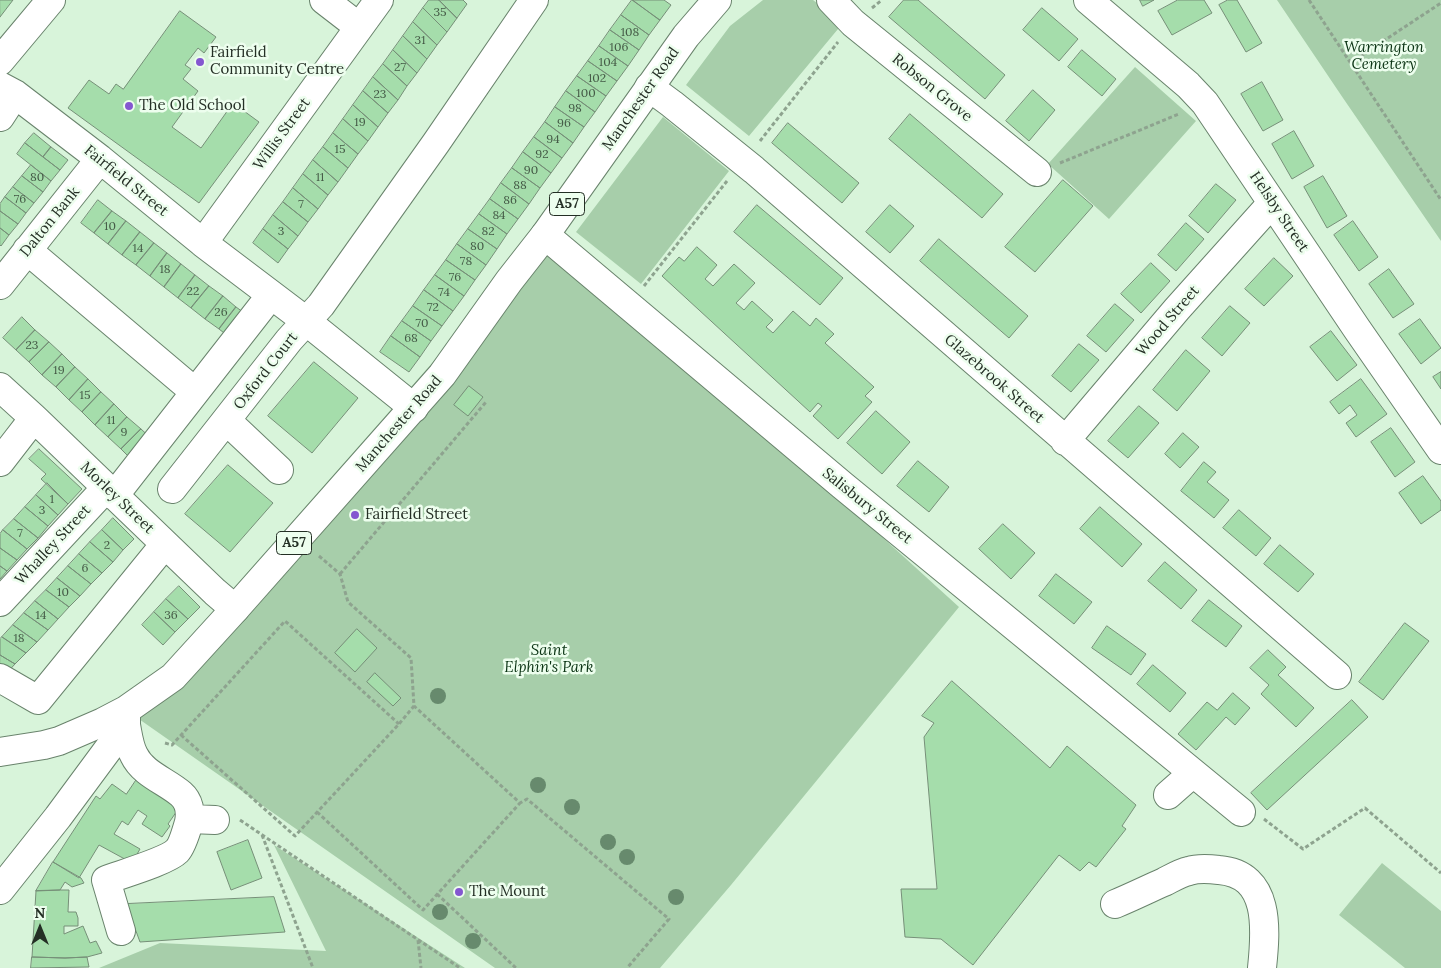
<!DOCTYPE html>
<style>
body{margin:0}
#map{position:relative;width:1441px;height:968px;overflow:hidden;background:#d8f4da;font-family:Lora,serif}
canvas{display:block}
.north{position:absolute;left:15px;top:903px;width:50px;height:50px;-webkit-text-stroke:4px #edfeee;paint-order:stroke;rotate:0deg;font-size:14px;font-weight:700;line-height:20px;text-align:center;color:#242f25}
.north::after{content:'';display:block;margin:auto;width:18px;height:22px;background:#242f25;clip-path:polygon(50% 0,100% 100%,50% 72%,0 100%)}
</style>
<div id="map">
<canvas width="1441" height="968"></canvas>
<div class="north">N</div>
</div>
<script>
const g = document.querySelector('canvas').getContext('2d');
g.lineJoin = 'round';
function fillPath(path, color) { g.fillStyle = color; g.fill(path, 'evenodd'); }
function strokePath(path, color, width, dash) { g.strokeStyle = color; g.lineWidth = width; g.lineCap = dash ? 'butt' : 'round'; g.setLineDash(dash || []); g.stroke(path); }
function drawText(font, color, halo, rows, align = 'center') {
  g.font = font + ' Lora,serif'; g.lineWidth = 5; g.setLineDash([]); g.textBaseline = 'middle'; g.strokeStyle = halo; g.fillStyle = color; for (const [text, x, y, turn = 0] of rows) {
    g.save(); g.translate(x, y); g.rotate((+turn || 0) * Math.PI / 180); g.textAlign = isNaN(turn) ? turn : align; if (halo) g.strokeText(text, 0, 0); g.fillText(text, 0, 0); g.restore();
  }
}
fillPath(new Path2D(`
 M763,0H813L843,23L749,136L686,85L730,26Z
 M1277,0H1441V241L1343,98Z
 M1135,67L1196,121L1109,219L1048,164Z
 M663,117L729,171L641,284L576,232Z
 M545,235L628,306L959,607L731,885L660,968H495L126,710Z
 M274,845L465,968H99L160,943L326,951Z
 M1382,863L1441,911V968H1405L1339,915Z`), '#a7ceaa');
const building = new Path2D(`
 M0,0H13L0,17Z
 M429,0H439L457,18L447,32L423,8Z
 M439,0H463L467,4L457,18Z
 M632,0L660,20L649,35L621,15Z
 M633,0H664L671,5L660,20Z
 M904,0H918L1005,75L985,99L889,17Z
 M1140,0H1154L1143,6Z
 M1178,0H1204L1212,13L1172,35L1158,11Z
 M1228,0H1237L1262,43L1246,52L1219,5Z
 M423,8L447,32L437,45L413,22Z
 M1042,8L1078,39L1059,61L1023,30Z
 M180,11L216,37L204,53L198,48L185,65L191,69L183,79L198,91L172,127L201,148L233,103L259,122L199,203L68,108L89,80L109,94L116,84L123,89Z
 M621,15L649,35L639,50L610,30Z
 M413,22L437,45L427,59L403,36Z
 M610,30L639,50L628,66L599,46Z
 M403,36L427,59L417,73L393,50Z
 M599,46L628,66L617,81L588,61Z
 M393,50L417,73L407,86L383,64Z
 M1082,50L1116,79L1102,96L1068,67Z
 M588,61L617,81L606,96L577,76Z
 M383,64L407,86L398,100L373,77Z
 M577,76L606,96L595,112L566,91Z
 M373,77L398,100L388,113L363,91Z
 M1262,82L1283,120L1263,131L1241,94Z
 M1033,90L1055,110L1029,141L1006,121Z
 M363,91L388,113L378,127L353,105Z
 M566,91L595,112L584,127L555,107Z
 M353,105L378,127L368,141L343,119Z
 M555,107L584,127L573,143L545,122Z
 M910,114L1003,194L982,218L889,139Z
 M343,119L368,141L358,154L333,133Z
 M545,122L573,143L562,158L534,137Z
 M788,123L859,183L842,203L772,143Z
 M1294,131L1314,166L1292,179L1272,144Z
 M34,133L51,147L43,157L25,143Z
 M333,133L358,154L348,168L323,147Z
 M534,137L562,158L551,173L523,152Z
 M25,143L60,170L51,181L17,154Z
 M51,147L68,160L60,170L43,157Z
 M323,147L348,168L338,182L313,160Z
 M523,152L551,173L540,188L512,168Z
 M313,160L338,182L328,195L303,174Z
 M31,165L51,181L43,192L22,176Z
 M512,168L540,188L529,204L501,183Z
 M303,174L328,195L318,209L293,188Z
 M22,176L43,192L34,203L13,187Z
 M1323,176L1347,216L1327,228L1304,187Z
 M1063,180L1093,206L1035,272L1005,247Z
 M501,183L529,204L518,219L490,199Z
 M1216,184L1236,200L1208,233L1189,216Z
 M13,187L34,203L26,213L5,197Z
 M293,188L318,209L308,222L283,202Z
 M5,197L26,213L18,224L0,211V204Z
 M490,199L518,219L507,234L479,214Z
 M98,200L112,211L94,233L81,223Z
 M283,202L308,222L298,236L273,215Z
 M757,205L843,278L820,305L734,232Z
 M890,205L914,226L890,253L866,232Z
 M0,211L18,224L9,235L0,228Z
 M112,211L126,221L108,244L94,233Z
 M479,214L507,234L497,249L468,229Z
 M273,215L298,236L288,249L263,229Z
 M126,221L140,232L122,255L108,244Z
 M1353,221L1378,257L1359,271L1334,235Z
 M1186,223L1204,239L1176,271L1158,255Z
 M0,228L9,235L1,246L0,245Z
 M263,229L288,249L278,263L253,243Z
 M468,229L497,249L486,265L457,244Z
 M140,232L154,243L136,265L122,255Z
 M939,239L1028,316L1009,338L920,261Z
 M154,243L167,253L150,276L136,265Z
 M457,244L486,265L475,280L446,260Z
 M697,247L717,265L705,279L713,286L734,264L755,283L736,303L744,310L752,301L773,320L766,327L773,333L793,311L810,326L816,318L834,334L825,343L874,387L865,396L872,402L838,439L813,416L822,406L818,403L810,412L662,276L679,257L684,261Z
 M167,253L181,264L164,287L150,276Z
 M1274,258L1293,276L1264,306L1245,289Z
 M446,260L475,280L464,296L435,275Z
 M1151,263L1170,281L1141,313L1121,294Z
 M181,264L195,275L178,298L164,287Z
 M1389,269L1414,304L1393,318L1369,284Z
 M195,275L209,286L191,308L178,298Z
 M435,275L464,296L453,311L424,290Z
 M209,286L223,296L205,319L191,308Z
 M424,290L453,311L442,326L413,306Z
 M223,296L236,307L219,329L205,319Z
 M1115,304L1134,320L1106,352L1087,336Z
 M413,306L442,326L431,341L402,321Z
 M1230,306L1250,323L1222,356L1202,338Z
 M236,307L250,317L233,340L219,329Z
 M22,317L35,330L16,350L3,338Z
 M1420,319L1441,348L1421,364L1399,334Z
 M402,321L431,341L420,357L391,336Z
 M35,330L49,342L29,362L16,350Z
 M1331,331L1357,365L1337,381L1310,347Z
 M391,336L420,357L409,372L380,352Z
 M49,342L62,354L42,375L29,362Z
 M1079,344L1099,360L1071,392L1052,376Z
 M1186,350L1210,371L1177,411L1153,390Z
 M62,354L75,367L56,387L42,375Z
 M314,362L358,398L312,453L268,416Z
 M75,367L88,379L69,400L56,387Z
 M1441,372V389L1433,377Z
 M88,379L101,392L82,412L69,400Z
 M1361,379L1387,414L1356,437L1346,423L1357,415L1350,405L1339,414L1330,402Z
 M469,386L483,397L468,416L454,405Z
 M101,392L114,404L95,425L82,412Z
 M114,404L127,417L108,437L95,425Z
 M1139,406L1159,423L1128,458L1108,441Z
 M876,411L910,442L882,474L847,443Z
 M127,417L141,429L121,449L108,437Z
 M1391,428L1415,462L1395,477L1371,442Z
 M141,429L154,441L134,462L121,449Z
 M1183,433L1199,447L1180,468L1165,454Z
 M39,449L82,489L68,504L41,479L46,474L29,459Z
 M918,461L949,487L929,512L897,486Z
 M1204,462L1216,472L1207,482L1229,500L1214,518L1181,491Z
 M228,465L273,503L230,552L185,514Z
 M1423,476L1441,501V510L1421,524L1399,493Z
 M47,483L68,504L58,515L36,495Z
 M36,495L58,515L48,526L25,507Z
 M25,507L48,526L38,538L14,519Z
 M1100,507L1142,544L1122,567L1080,529Z
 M1239,510L1271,538L1256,556L1223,528Z
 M113,518L134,539L123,550L102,530Z
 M14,519L38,538L27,549L3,530Z
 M1003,524L1035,553L1011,579L979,549Z
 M3,530L27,549L17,560L0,548V534Z
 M102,530L123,550L113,562L90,542Z
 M90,542L113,562L102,573L79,554Z
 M1280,545L1314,574L1298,592L1264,564Z
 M0,548L17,560L7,571L0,566Z
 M79,554L102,573L91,584L68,566Z
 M1165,562L1197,590L1181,609L1148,581Z
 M0,566L7,571L0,579Z
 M68,566L91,584L80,596L57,578Z
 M1056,574L1092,602L1074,624L1039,596Z
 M57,578L80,596L69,607L46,590Z
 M179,586L200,607L188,619L166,599Z
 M46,590L69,607L58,619L35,601Z
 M166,599L188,619L175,632L154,612Z
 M1209,600L1242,626L1226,647L1192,621Z
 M35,601L58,619L48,630L24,613Z
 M154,612L175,632L163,645L142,625Z
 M24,613L48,630L37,642L13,625Z
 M1405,623L1429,641L1383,700L1359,682Z
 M13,625L37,642L26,653L2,637Z
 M1107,626L1146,654L1131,675L1092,648Z
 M357,629L377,648L355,672L335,653Z
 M2,637L26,653L15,664L0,655V639Z
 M1268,650L1286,667L1278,675L1314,708L1296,727L1261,694L1269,685L1250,668Z
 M0,655L15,664L4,676L0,673Z
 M1153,665L1186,693L1170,712L1137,684Z
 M375,673L401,698L393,706L367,682Z
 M952,681L1050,768L1067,746L1136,805L1122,826L1126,829L1096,867L1089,862L1080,871L1059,855L973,965L941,939L905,937L901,889H937L924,737L934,723L922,716Z
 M1233,693L1250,708L1235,725L1226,717L1196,750L1178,734L1207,702L1217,710Z
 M1352,700L1368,717L1267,810L1251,793Z
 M137,779L179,808L168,824L170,826L162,837L142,824L147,816L138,810L128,825L122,821L114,834L140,849L132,863L99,845L79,878L53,862L96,796L100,799L112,784L126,794Z
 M248,840L262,878L231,890L217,852Z
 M53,862L81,878L84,883L72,887L65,882L60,890L36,891Z
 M60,890H69L68,912H76L78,918V926H64V934L83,926L90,943L96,941L102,953L87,957L65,958L32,957L36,891Z
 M274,897L285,932L140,942L126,904Z
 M32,957L65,958L87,957L89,967L31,968Z`);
fillPath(building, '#a5ddab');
strokePath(building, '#768f78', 1);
const minor = new Path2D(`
 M324,0L359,27
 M831,0L853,23L1037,172
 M1088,0L1188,85L1205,103L1357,329L1441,450
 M0,61L51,0
 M0,86L15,94L100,159L203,243L306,321L414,408
 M649,87L672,104L754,170L1337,675
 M0,117L15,94
 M545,235L842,485L1241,812
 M203,243L379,0
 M27,250L195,392
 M0,285L100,159
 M0,387L34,418L215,592L235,609
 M227,421L279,470
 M1065,441L1177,309L1272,203
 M0,462L34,418
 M172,489L289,340L321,305L436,143L534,0
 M114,496L271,295
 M0,602L106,488
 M0,678L38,700L165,544
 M1168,795L1193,773
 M190,819L215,820
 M0,890L58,817L126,725V714
 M1115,904C1132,897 1148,889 1164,882C1172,878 1180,873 1189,871C1198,868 1210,869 1219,870C1271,874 1266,930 1262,968
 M121,931L106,880C122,874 167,861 177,851C182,846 187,829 189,822C191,812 189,801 181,794C166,781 143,774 134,755C129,746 128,735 126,725`);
const major = new Path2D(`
 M0,752L44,745L59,741L103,722L126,710L173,677L235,609L442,375L509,281L545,235L686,36L717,0`);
strokePath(minor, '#69836c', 30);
strokePath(major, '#69836c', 30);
strokePath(new Path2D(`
 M1309,0L1441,200
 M872,8L882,0
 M1350,63L1441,3
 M760,141L838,42
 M1060,163L1179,114
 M644,286L727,181
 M319,556L340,574L348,602L411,658L414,706L520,803L527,799L669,919L627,968
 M340,574L486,402
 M181,735L295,836L399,724L414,706
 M165,743L172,745L285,621L399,724
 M317,812L423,910L520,803
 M1264,819L1303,849L1365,808L1441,873
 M240,820L460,968
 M262,835L313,968
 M437,894L516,968
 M418,940L421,968`), '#8ea38f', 3, [4, 2.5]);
strokePath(minor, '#fff', 28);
strokePath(major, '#fff', 28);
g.fillStyle = '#678a6d';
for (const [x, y] of [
 [438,696],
 [538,785],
 [572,807],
 [608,842],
 [627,857],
 [676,897],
 [440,912],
 [473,941]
]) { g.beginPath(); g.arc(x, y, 8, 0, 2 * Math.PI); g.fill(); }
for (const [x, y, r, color] of [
 [200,62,5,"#8457d0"],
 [129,106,5,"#8457d0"],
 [355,515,5,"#8457d0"],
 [459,892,5,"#8457d0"]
]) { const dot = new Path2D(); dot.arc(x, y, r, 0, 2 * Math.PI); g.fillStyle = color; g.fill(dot); strokePath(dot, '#edfeee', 2); }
drawText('12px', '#445a46', null, [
 ["35",440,13],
 ["108",630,33],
 ["31",420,41],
 ["106",619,48],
 ["104",608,63],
 ["27",400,68],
 ["102",597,79],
 ["100",586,94],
 ["23",380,95],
 ["98",575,109],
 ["19",360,123],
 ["96",564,124],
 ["94",553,140],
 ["15",340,150],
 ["92",542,155],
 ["90",531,171],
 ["80",37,178],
 ["11",320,178],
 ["88",520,186],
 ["76",20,200],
 ["86",510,201],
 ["7",301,205],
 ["84",499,216],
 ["10",110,227],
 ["3",281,232],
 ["82",488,232],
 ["80",477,247],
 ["14",138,249],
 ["78",466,262],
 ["18",165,270],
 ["76",455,278],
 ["22",193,292],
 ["74",444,293],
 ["72",433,308],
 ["26",221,313],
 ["70",422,324],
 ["68",411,339],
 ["23",32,346],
 ["19",59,371],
 ["15",85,396],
 ["11",111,421],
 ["9",124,433],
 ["1",52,500],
 ["3",42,511],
 ["7",20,534],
 ["2",107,546],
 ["6",85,569],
 ["10",63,593],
 ["14",41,616],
 ["36",171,616],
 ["18",19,639]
]);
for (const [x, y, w] of [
 [567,204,35],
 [294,543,35]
]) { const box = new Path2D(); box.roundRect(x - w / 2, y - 11.5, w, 23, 4); g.fillStyle = '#edfeee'; g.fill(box); strokePath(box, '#242f25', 1); }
drawText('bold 14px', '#242f25', null, [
 ["A57",567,204],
 ["A57",294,543]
]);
drawText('italic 15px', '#0a3313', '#edfeee', [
 ["Warrington",1384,48],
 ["Cemetery",1384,65],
 ["Saint",549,651],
 ["Elphin's Park",549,668]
]);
drawText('15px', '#242f25', '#edfeee', [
 ["Fairfield",210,53],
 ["Community Centre",210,70],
 ["The Old School",139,106],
 ["Fairfield Street",365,515],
 ["The Mount",469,892]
], 'left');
drawText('15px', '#242f25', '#edfeee', [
 ["Robson Grove",932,88,39],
 ["Manchester Road",641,99,-55],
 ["Willis Street",282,134,-54],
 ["Fairfield Street",126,181,39],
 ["Helsby Street",1279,212,56],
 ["Dalton Bank",50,222,-51],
 ["Wood Street",1168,321,-49],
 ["Oxford Court",266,371,-52],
 ["Glazebrook Street",994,379,41],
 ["Manchester Road",399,424,-49],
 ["Morley Street",117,498,44],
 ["Salisbury Street",867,506,39],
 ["Whalley Street",53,545,-47]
]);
</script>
